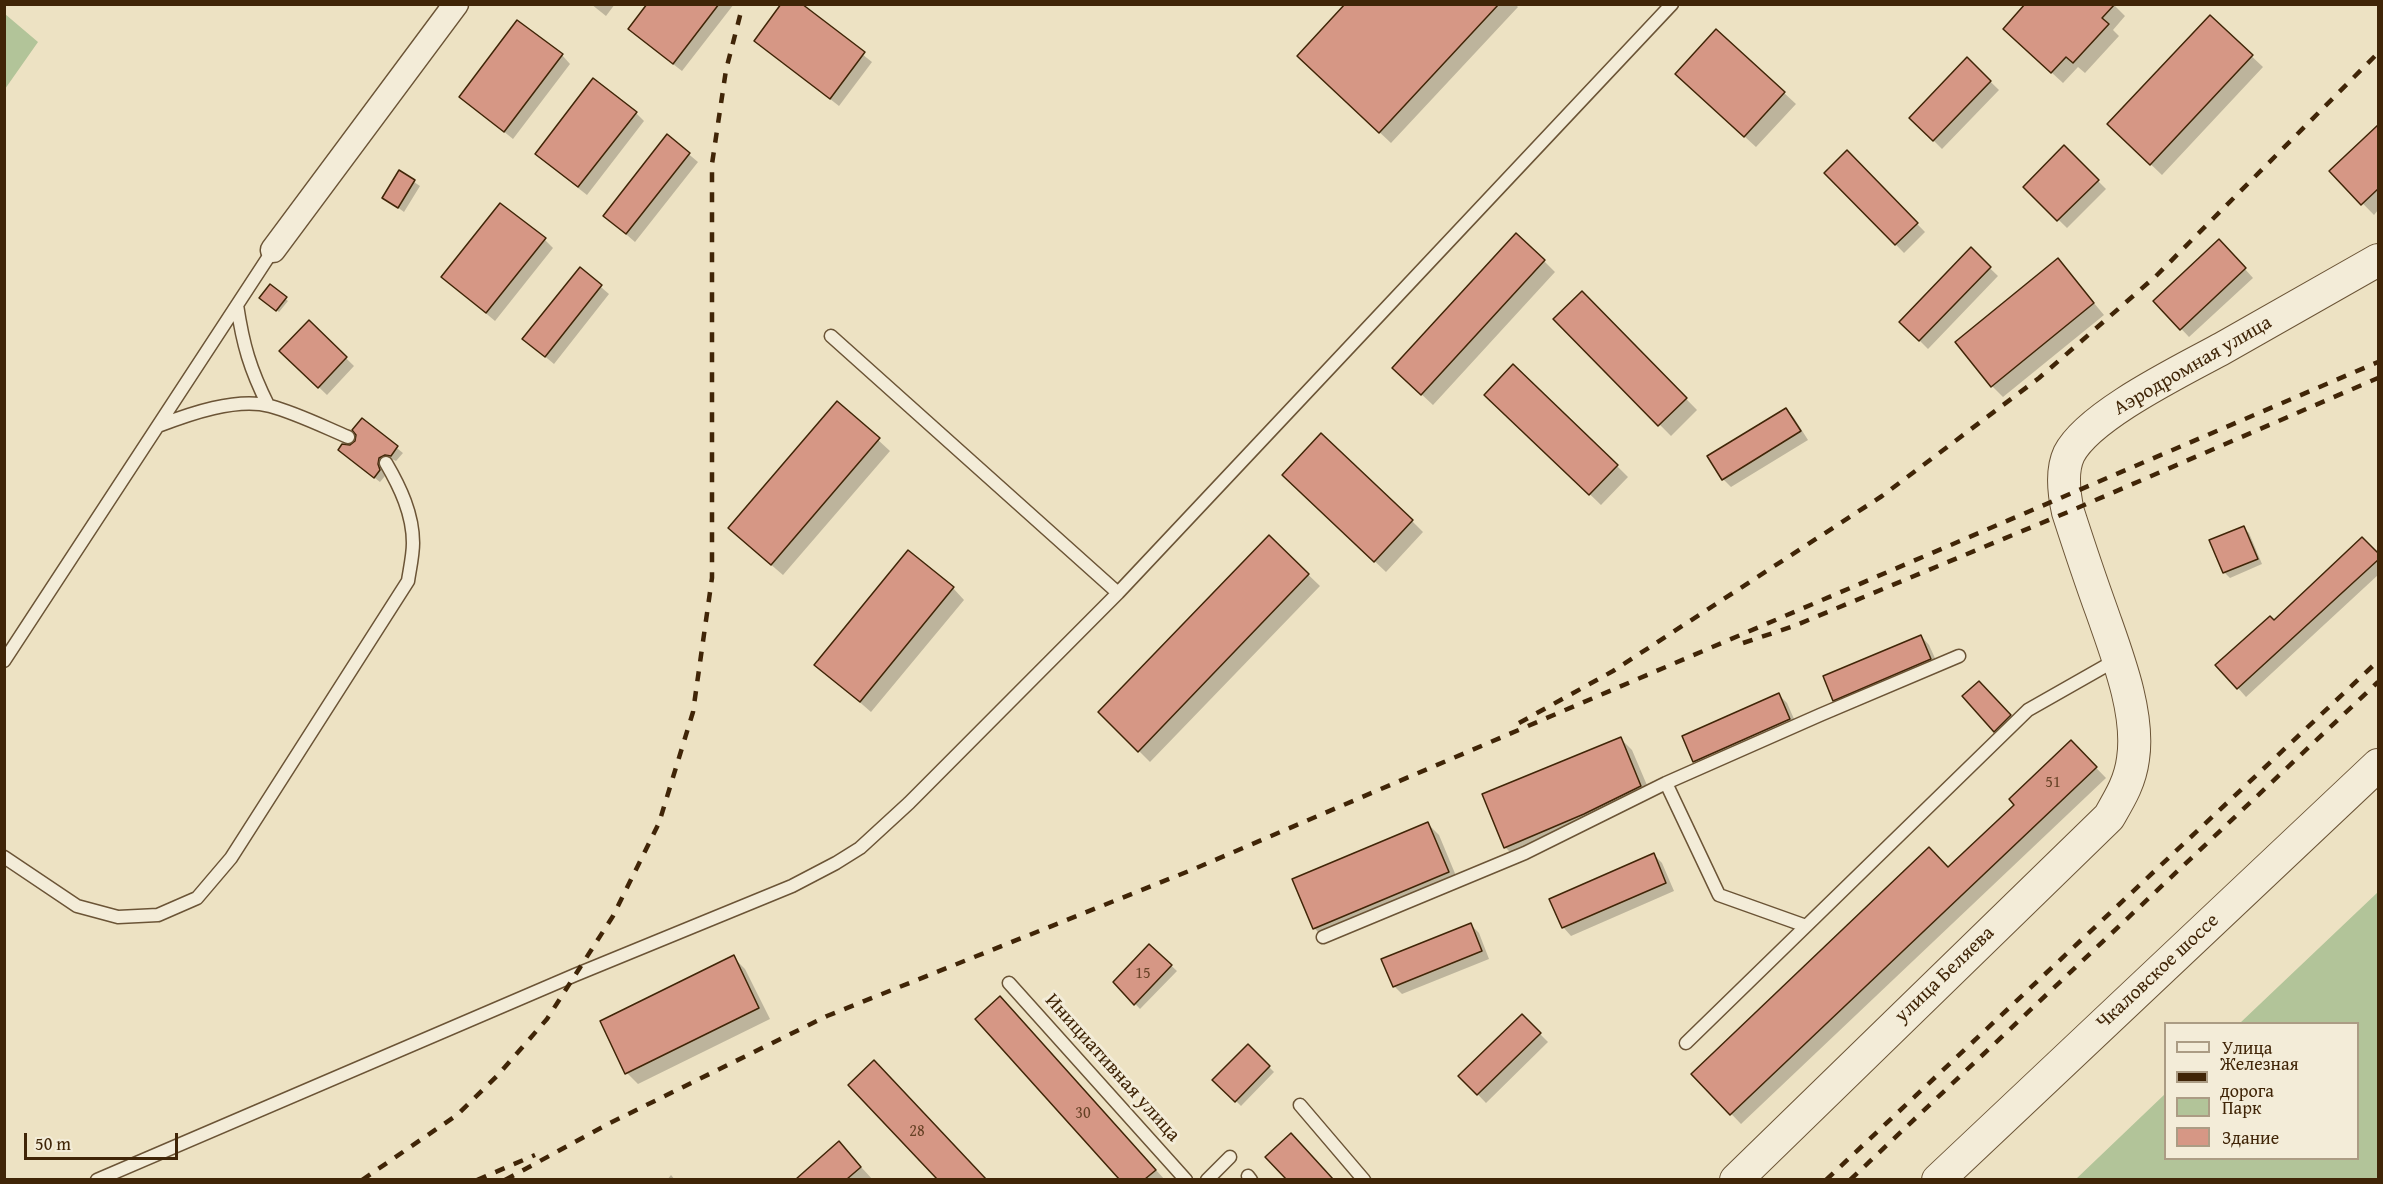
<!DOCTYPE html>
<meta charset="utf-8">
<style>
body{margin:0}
#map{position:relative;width:2383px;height:1184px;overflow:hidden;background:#ede2c3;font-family:"Gentium Book Plus",serif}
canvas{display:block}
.frame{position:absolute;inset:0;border:6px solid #402507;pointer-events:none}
.legend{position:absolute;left:2164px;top:1022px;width:195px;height:138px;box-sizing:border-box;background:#f3ecd8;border:2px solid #ab9c84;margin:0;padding:8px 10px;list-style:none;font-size:18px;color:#402507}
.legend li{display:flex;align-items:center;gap:12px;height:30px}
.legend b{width:30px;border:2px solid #ab9c84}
.scale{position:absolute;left:24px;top:1133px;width:154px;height:27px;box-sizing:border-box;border:3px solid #402507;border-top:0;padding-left:8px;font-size:18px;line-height:21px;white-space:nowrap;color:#402507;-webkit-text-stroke:4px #f3ecd8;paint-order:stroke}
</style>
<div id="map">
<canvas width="2383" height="1184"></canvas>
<div class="frame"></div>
<ul class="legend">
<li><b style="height:8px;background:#f3ecd8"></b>Улица</li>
<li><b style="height:8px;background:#402507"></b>Железная дорога</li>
<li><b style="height:16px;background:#b2c499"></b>Парк</li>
<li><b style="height:16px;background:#d69785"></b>Здание</li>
</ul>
<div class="scale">50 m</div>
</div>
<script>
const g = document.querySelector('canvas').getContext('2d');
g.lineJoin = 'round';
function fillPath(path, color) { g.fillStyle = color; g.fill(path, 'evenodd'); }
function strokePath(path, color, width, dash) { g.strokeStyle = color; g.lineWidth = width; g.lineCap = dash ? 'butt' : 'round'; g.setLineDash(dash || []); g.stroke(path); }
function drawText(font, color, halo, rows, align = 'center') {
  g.font = font + ' "Gentium Book Plus",serif'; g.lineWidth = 6; g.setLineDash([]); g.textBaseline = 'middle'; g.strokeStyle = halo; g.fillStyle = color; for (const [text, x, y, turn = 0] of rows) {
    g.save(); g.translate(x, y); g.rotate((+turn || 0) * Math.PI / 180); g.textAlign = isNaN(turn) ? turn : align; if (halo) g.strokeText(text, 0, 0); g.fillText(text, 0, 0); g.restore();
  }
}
fillPath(new Path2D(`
 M5,14L38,42L5,89Z
 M2378,892V1179H2076L2165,1094L2166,1158H2358V1024L2240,1023Z`), '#b2c499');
fillPath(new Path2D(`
 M591,4H615L606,16Z
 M649,4H734L682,71L638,37Z
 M799,4L872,62L839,106L756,41Z
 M1347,4H1515L1518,7L1391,143L1310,67Z
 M2113,4L2125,16L2113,30L2119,36L2085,73L2078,67L2063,83L2016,40Z
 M2210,17L2263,67L2162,175L2120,135Z
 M1717,31L1796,104L1756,147L1688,85Z
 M562,55L570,64L513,139L461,97Z
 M1967,59L1999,90L1942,149L1911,118Z
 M636,113L644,121L587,195L545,162Z
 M2378,127V210L2374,215L2331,171Z
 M667,136L698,162L635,242L605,216Z
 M2064,147L2106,189L2067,228L2025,187Z
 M1847,152L1925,232L1904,253L1826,173Z
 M399,172L420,186L404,212L384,197Z
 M545,240L553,248L495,321L443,277Z
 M2227,249L2253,278L2189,337L2155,301Z
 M1971,250L1998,276L1928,349L1901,322Z
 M2058,260L2104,315L2003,397L1992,386Z
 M1544,261L1555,272L1433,405L1405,379Z
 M580,269L609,294L554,364L524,339Z
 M270,286L288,301L279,312L263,300Z
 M1582,293L1697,410L1671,436L1555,319Z
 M309,322L354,366L327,395L281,351Z
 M1486,394L1617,466L1628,477L1601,505Z
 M838,403L890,451L783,575L741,539Z
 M1786,409L1794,418L1808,440L1731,487L1723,479Z
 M362,420L403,453L396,461L392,459L384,464L382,470L385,476L380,482L345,455L357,442Z
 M1295,486L1412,521L1423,532L1386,572Z
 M2244,528L2249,533L2262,564L2230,578L2224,572Z
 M1269,537L1320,586L1150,762L1100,712Z
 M2378,556V575L2246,697L2238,688L2274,622Z
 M953,588L964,600L871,712L816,664Z
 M1921,636L1929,645L1939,667L1842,708L1834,700Z
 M1979,683L2015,721L2000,736L1995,731Z
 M1779,695L1787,703L1798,728L1703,770L1694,761Z
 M1621,739L1632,750L1652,797L1596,825L1516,858L1505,847Z
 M2071,742L2106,778L1741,1124L1693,1074L1948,869L2017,805Z
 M1428,824L1439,835L1459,883L1326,939L1314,928Z
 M1654,855L1662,863L1674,891L1571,936L1563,927Z
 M1471,925L1479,933L1489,959L1402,994L1394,986Z
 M1150,946L1177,971L1140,1009L1115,982Z
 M733,957L745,969L770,1019L638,1084L627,1073Z
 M1017,1015L1165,1180H1121L977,1019Z
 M1522,1016L1548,1042L1486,1103L1460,1076Z
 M1248,1046L1274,1072L1241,1106L1215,1080Z
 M890,1079L985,1180H939L850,1085Z
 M839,1143L873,1180H799Z
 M1307,1152L1332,1180H1288L1267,1157Z
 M671,1175L675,1180H667Z`), '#0003');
const building = new Path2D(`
 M647,4H719L673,64L628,29Z
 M781,4H802L865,52L830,99L754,41Z
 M1345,4H1499L1379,133L1297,56Z
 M2025,4H2115L2102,18L2109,24L2073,63L2066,57L2051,73L2003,29Z
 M2210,15L2253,55L2150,165L2107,124Z
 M517,20L563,54L504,132L459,97Z
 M1716,29L1785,92L1744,137L1675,74Z
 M1967,57L1991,81L1933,141L1909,118Z
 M593,78L637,112L578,187L535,154Z
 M2379,124V188L2361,205L2329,171Z
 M667,134L690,153L626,234L603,216Z
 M2064,145L2099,180L2057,221L2023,187Z
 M1847,150L1918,223L1895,245L1824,173Z
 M399,170L415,180L398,208L382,198Z
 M500,203L546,238L486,313L441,277Z
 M1516,233L1545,260L1421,395L1392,368Z
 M2219,239L2246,268L2180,330L2153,301Z
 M1971,247L1991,267L1919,341L1899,322Z
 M2058,258L2094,303L1991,387L1955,342Z
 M580,267L602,285L545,357L522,339Z
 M270,284L287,297L276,311L259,298Z
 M1582,291L1687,398L1658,426L1553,319Z
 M309,320L347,357L318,388L279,351Z
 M1513,364L1618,465L1589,495L1484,395Z
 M837,401L880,438L771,565L728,528Z
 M1786,408L1801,431L1722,480L1707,456Z
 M362,418L398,446L391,456L385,455L379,458L378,464L380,470L374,478L338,450L342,444L350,445L355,441L356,435L352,430Z
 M1321,433L1413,520L1374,562L1282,475Z
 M2244,526L2258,559L2223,573L2209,540Z
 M1269,535L1309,574L1138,752L1098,712Z
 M2362,537L2379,554V559L2237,689L2215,665L2270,616L2274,620Z
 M908,550L954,587L860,702L814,665Z
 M1921,635L1931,659L1833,701L1823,676Z
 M1979,681L2011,715L1994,732L1962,696Z
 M1779,693L1790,719L1693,762L1682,736Z
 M1621,737L1641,786L1584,814L1504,848L1482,794Z
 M2071,740L2097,767L1730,1115L1691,1074L1929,847L1948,867L2014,805L2009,799Z
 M1428,822L1449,872L1313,929L1292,879Z
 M1654,853L1666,883L1562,928L1549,899Z
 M1471,923L1482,951L1393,987L1381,959Z
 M1149,944L1172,965L1134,1005L1113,982Z
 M734,955L759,1008L625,1074L600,1021Z
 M1000,996L1156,1170L1145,1179H1119L975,1019Z
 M1522,1014L1541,1033L1477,1095L1458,1076Z
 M1248,1044L1270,1066L1235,1102L1212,1080Z
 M874,1060L986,1179H937L848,1085Z
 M1291,1133L1333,1179H1286L1265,1157Z
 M839,1141L861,1167L847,1179H796Z`);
fillPath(building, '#d69785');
strokePath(building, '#402507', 1.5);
const service = new Path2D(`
 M237,305C243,345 250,369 268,405
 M831,336L1118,593
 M158,426C189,414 237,397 270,406C296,413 322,426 348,437
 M4,661L273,250
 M1666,783L1719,895L1806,926
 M4,857L77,906L118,917L158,915L197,898L231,858L408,581C410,568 413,555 413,543C413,514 400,487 386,463
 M1323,937L1525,853L1666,783L1820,715L1959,656
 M1009,983L1186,1180
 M1686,1043L2028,710L2116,660
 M1300,1105L1364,1180
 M1248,1176L1251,1180
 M97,1180L575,975L792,886L836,863L860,848L909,803L1118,593L1672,4
 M1207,1180L1230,1157`);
const minor = new Path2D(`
 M273,250L456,4`);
const tertiary = new Path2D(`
 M1736,1180L2109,817C2120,798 2130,782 2133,759C2140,713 2117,655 2102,612C2090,579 2079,546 2068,512C2064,494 2061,471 2069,454C2089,415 2183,370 2223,348C2275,318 2327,289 2378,260
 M1938,1180L2378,765`);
strokePath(service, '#6b5436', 15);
strokePath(minor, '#6b5436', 27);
strokePath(tertiary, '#6b5436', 34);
strokePath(service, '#f3ecd8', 12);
strokePath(minor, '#f3ecd8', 24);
strokePath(tertiary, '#f3ecd8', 32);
strokePath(new Path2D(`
 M1743,643L1794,626L2068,512L2378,378
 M1519,723L1613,671L1882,496L2039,378L2156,276L2378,53
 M362,1180L457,1115L497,1076L547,1019L613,916L659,823L693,712L712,578V164L726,70L743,4
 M477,1180L535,1155
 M505,1180L608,1124L827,1016L1194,869L2378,362
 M1826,1180L2378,661
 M1850,1180L2378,682`), '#402507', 4.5, [10, 10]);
drawText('16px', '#664226', null, [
 ["51",2053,783],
 ["15",1143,974],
 ["30",1083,1114],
 ["28",917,1132]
]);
drawText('20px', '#402507', '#f3ecd8', [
 ["Аэродромная улица",2193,366,-30],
 ["Чкаловское шоссе",2158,972,-43],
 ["улица Беляева",1945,975,-44],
 ["Инициативная улица",1112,1068,48]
]);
</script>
